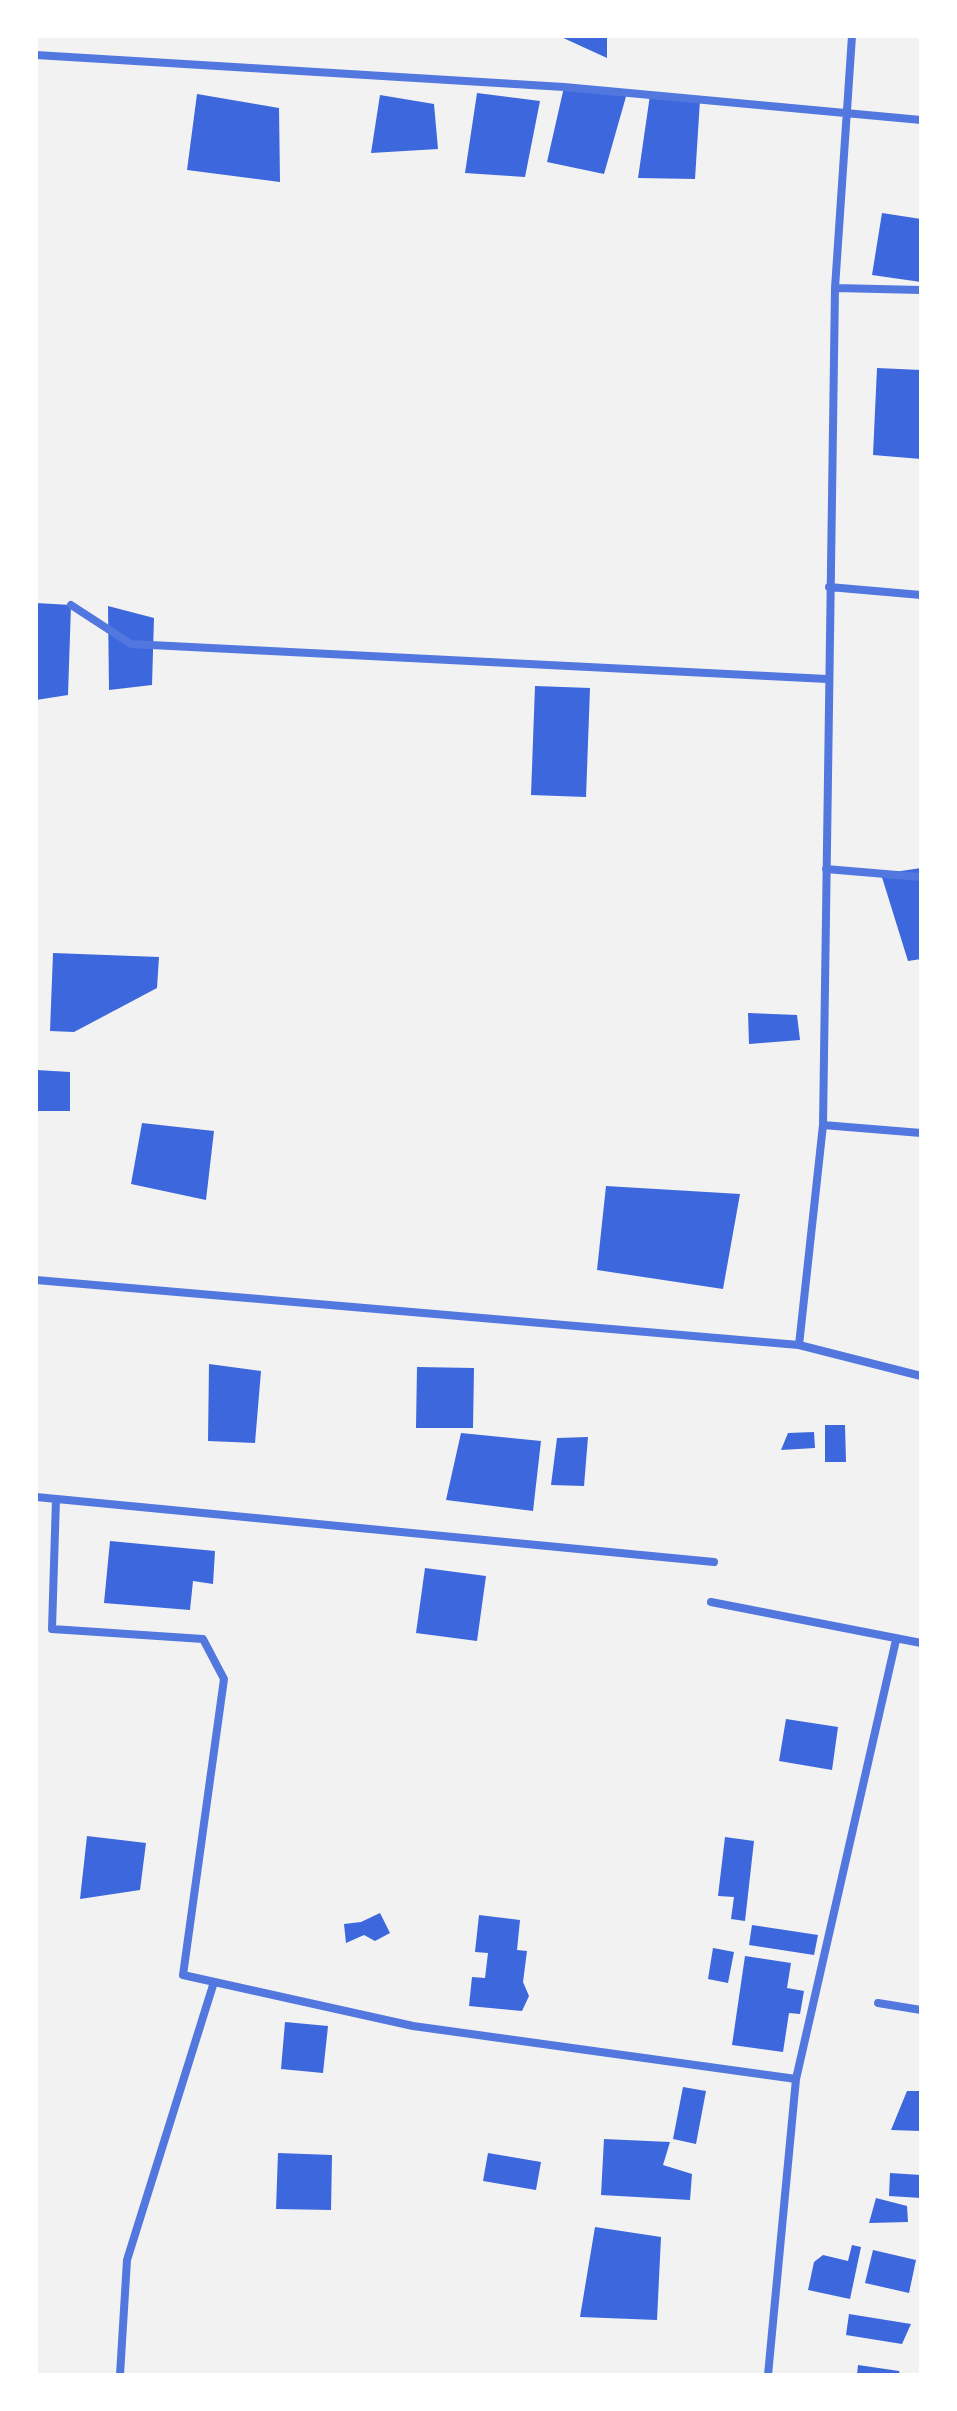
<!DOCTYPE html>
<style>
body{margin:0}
#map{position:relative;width:957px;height:2411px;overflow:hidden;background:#f2f2f2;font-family:Signika,sans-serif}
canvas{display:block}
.frame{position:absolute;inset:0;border:38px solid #fff;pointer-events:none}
</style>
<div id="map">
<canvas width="957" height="2411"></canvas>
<div class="frame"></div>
</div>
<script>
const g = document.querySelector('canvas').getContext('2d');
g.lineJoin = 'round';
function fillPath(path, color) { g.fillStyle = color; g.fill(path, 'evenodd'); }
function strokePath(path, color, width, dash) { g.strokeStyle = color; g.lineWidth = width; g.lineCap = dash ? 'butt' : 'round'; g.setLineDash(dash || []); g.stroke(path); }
fillPath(new Path2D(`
 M559,36H607V58Z
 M564,87L627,93L604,174L547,162Z
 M477,93L540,101L525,177L465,173Z
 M197,94L279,108L280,182L187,170Z
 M380,95L434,104L438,149L371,153Z
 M650,95L700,100L695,179L638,178Z
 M882,213L921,219V282L872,275Z
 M877,368L921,370V459L873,455Z
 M36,603L71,605L68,695L36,700Z
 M108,606L154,618L152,685L109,690Z
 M535,686L590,688L586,797L531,795Z
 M921,868V959L908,961L881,874Z
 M53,953L159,957L157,988L74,1032L50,1031Z
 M748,1013L797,1015L800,1040L749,1044Z
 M36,1070L70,1072V1111H36Z
 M142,1123L214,1131L206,1200L131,1184Z
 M606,1186L740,1194L723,1289L597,1270Z
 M209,1364L261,1371L255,1443L208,1441Z
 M417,1367L474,1368L473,1428H416Z
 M825,1425H845L846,1462H825Z
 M814,1432L815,1448L781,1450L788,1433Z
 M461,1433L541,1441L533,1511L446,1500Z
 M588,1437L584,1486L551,1485L557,1438Z
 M110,1541L215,1551L213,1584L193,1581L190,1610L104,1603Z
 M425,1568L486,1576L477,1641L416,1633Z
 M786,1719L838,1727L832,1770L779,1761Z
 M87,1836L146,1843L140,1890L80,1899Z
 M725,1837L754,1841L745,1921L731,1919L734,1897L718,1896Z
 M380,1913L390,1933L375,1941L364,1935L346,1943L344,1924L361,1922Z
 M479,1915L520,1920L517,1950L527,1951L523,1982L529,1996L522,2011L469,2006L472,1977L485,1978L488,1953L475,1952Z
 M752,1925L818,1935L814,1955L749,1945Z
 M713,1948L734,1952L728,1983L708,1979Z
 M745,1956L791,1963L787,1988L804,1991L800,2014L789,2013L783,2052L732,2045Z
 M285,2022L328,2026L323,2073L281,2069Z
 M683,2087L706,2091L696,2144L673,2139Z
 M907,2091H921V2131L891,2130Z
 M604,2139L670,2142L663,2165L692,2174L690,2200L601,2195Z
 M278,2153L332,2155L331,2210L276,2209Z
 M488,2153L541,2162L536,2190L483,2181Z
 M890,2173L921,2175V2198L889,2196Z
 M876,2198L907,2206L908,2222L869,2223Z
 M595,2227L661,2237L657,2320L580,2317Z
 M852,2245L861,2247L850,2299L808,2290L814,2262L823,2255L848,2261Z
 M873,2250L916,2260L909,2293L865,2283Z
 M849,2314L911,2324L902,2344L846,2335Z
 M858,2365L899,2371L900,2375H857Z`), '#3d67dc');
strokePath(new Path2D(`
 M36,55L564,87L921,120
 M835,288L921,290
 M829,587L921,595
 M71,605L131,644L827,679
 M826,869L921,877
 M823,1125L921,1133
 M36,1280L799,1345L823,1125L835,288L852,36
 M799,1345L921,1376
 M36,1497L714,1562
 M56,1499L52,1629L203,1639L224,1679L183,1975L413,2026L796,2079
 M711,1602L921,1643
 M878,2003L921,2010
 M120,2375L127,2260L214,1982
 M768,2375L796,2079L896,1640`), '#5277de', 8);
</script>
